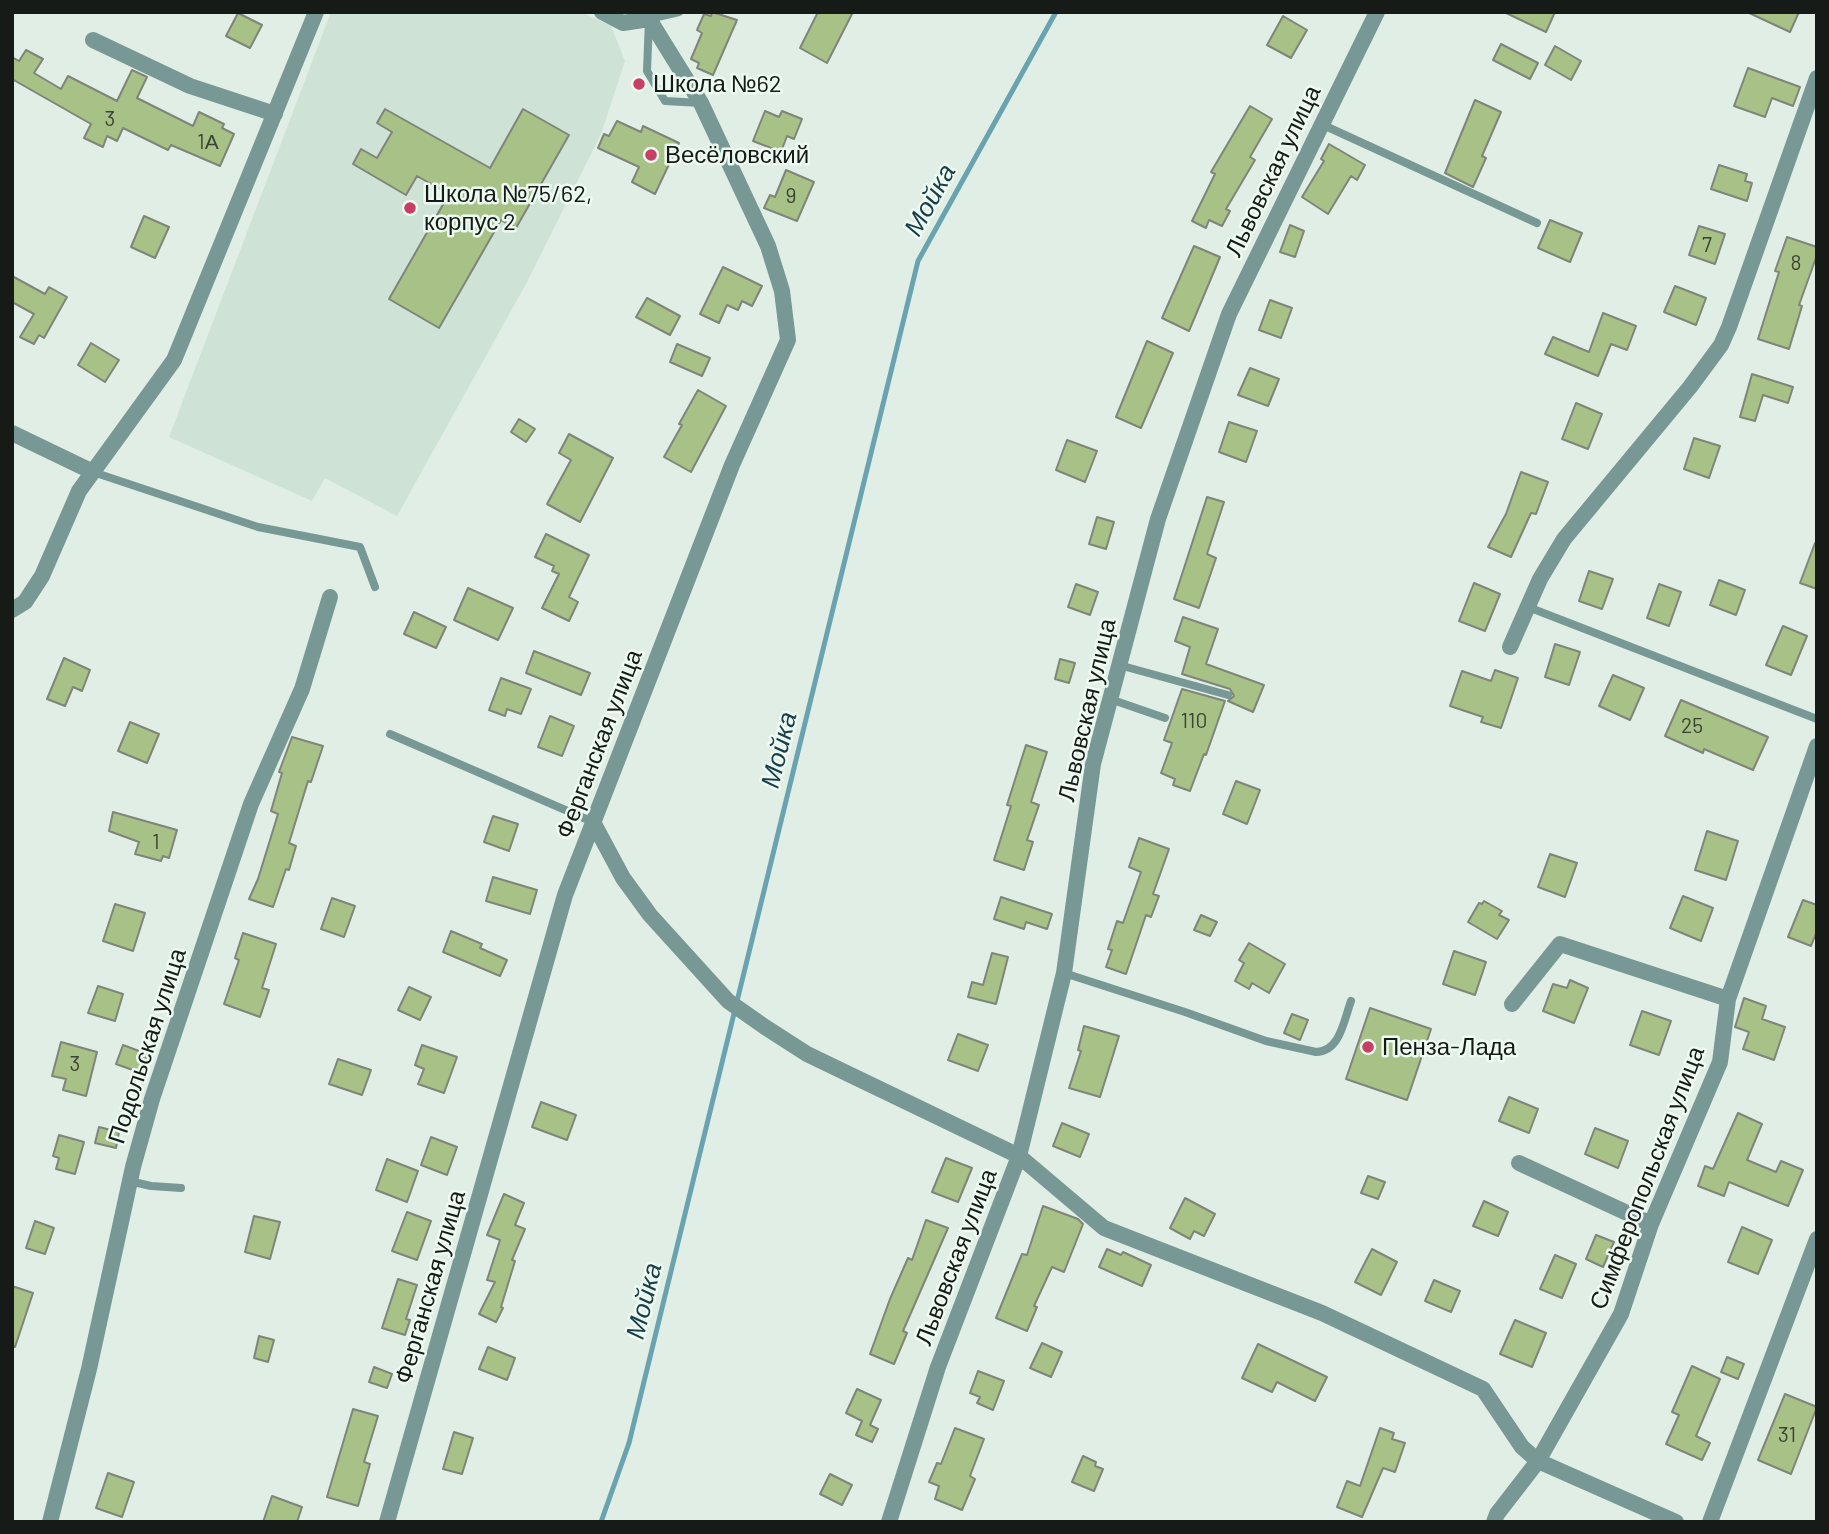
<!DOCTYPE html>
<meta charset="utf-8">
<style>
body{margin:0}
#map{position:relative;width:1829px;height:1534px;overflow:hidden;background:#e0eee5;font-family:Barlow,sans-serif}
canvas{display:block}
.frame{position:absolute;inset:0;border:14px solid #161b17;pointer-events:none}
</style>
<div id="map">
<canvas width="1829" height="1534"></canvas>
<div class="frame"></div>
</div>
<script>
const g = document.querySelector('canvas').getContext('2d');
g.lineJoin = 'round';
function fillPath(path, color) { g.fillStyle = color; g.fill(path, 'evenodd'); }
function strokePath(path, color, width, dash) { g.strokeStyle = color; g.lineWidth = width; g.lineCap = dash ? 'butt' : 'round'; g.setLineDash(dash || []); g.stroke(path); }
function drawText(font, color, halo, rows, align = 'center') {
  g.font = font + ' Barlow,sans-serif'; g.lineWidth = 5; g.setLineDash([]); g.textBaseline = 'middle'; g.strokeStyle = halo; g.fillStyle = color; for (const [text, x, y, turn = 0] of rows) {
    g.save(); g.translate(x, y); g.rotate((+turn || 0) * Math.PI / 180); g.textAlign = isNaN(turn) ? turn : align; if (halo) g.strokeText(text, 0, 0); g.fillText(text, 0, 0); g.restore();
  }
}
fillPath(new Path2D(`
 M331,12H581L611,26L625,61L601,134L527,282L397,516L325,478L312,501L169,437Z`), '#cee3d5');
strokePath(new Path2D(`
 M601,1522L629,1443L918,261L1056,12`), '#69a3b0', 5);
const building = new Path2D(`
 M712,12L737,20L713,75L697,68L699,63L691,59L702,33L697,30L704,14L711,16Z
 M818,12H853L827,63L800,48Z
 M1504,12H1555L1546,32Z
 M1747,12H1799L1790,32Z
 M238,13L262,25L250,48L226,36Z
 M1283,16L1307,30L1291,58L1267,45Z
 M1501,44L1538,63L1530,79L1493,60Z
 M1555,46L1581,61L1571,80L1545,65Z
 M26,50L43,59L34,73L61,89L68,76L117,101L132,70L147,77L137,98L193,126L199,112L224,124L222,128L234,134L220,166L171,145L168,150L123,128L117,141L107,136L103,147L84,138L91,124L12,79V57L19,61Z
 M1748,68L1800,87L1793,106L1772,98L1765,117L1734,106Z
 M1475,100L1501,112L1482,156L1486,158L1473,187L1445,173Z
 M1250,106L1272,119L1250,157L1255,160L1226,209L1230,211L1222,226L1209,220L1206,228L1192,221L1215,174L1211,172Z
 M385,109L490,168L523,109L569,135L516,228L501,220L439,328L389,299L449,194L417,176L406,195L353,164L361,149L377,158L392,132L377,123Z
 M765,111L779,117L782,111L802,119L794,139L787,136L781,152L753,141Z
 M617,121L641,132L643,126L679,143L655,194L632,182L639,167L598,148L604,134L609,136Z
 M1329,144L1365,165L1357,180L1351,176L1328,214L1302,197L1324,161L1321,159Z
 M1719,165L1747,174L1745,181L1752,183L1747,201L1711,189Z
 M786,170L814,182L797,221L764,208L770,195L775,197Z
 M144,216L169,227L155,258L131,247Z
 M1550,220L1582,233L1570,262L1538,248Z
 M1290,225L1304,231L1295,257L1280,252Z
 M1699,226L1725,234L1715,264L1689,255Z
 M1787,237L1817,247V255L1799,305L1802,306L1789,349L1758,339L1779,272L1775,271Z
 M1194,246L1220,257L1189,331L1162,318Z
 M723,267L762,286L752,306L742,301L738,310L727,305L719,323L700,314Z
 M12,276L45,294L49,287L67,297L44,338L39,335L34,344L20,337L34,314L12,302Z
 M1675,286L1706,298L1696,325L1664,312Z
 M647,298L680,316L670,335L636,317Z
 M1270,300L1292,308L1281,338L1259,330Z
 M1603,313L1636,326L1627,350L1611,344L1598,376L1545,354L1553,337L1589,352Z
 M1147,341L1173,353L1141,428L1116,417Z
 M91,343L119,360L105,382L78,365Z
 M677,344L710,358L702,376L670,362Z
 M1250,368L1279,379L1268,406L1238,395Z
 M1752,374L1793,387L1788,403L1763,395L1755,421L1740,417Z
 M698,390L726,406L691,472L664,457L682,425L679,424Z
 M1576,403L1602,414L1588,449L1562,439Z
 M519,419L535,429L526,442L511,432Z
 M1229,422L1257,431L1246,462L1219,452Z
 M569,434L613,458L580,522L547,504L571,460L559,453Z
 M1694,438L1720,446L1709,478L1684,469Z
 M1067,440L1097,451L1085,482L1056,470Z
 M1521,472L1548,482L1536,514L1531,513L1511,557L1488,547L1506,514Z
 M1207,497L1224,502L1207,554L1216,558L1199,608L1174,599Z
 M1097,517L1114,522L1106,549L1089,544Z
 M546,534L589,555L569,597L578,602L569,621L542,608L559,574L552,571L554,566L535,557Z
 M1815,543L1817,544V589L1800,583Z
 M1589,571L1613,579L1602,609L1579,601Z
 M1719,580L1745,590L1736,615L1710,605Z
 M1474,583L1500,594L1485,631L1459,621Z
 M1076,584L1098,592L1090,615L1068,607Z
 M1659,584L1681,592L1669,626L1647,618Z
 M468,588L513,608L498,640L454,620Z
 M414,612L446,627L436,648L404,634Z
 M1183,617L1218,629L1206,664L1264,685L1253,712L1228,701L1234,696L1230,689L1182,674L1190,647L1175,641Z
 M1783,626L1807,636L1791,675L1766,665Z
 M1555,644L1580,652L1569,685L1545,677Z
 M534,651L590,673L581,695L526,673Z
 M64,658L90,670L82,691L73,687L65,706L47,699Z
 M1060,659L1075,663L1069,683L1055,679Z
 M1495,670L1518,678L1501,728L1481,722L1483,717L1450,706L1462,671L1491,681Z
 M1613,675L1644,688L1630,720L1599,706Z
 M501,678L531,689L521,714L507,709L505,716L489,710Z
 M1182,689L1225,701L1206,755L1204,754L1190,791L1173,785L1175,779L1161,773L1172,743L1164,740Z
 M1681,700L1768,737L1753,770L1704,749L1703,753L1665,736Z
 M550,716L574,726L562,756L538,747Z
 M130,722L159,734L147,763L118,751Z
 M292,737L323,746L311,782L308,781L289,843L296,846L289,870L286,869L273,907L249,899L258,879L278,814L271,811L282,773L279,772Z
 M1026,745L1047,752L1031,802L1039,805L1027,840L1033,842L1024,870L994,860L1011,806L1007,805Z
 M1236,781L1260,790L1247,824L1223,814Z
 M113,812L177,830L169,858L163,856L161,861L135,854L139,842L109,831Z
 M493,816L518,824L509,851L484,842Z
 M1707,831L1738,841L1726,880L1695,870Z
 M1139,838L1169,849L1153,894L1159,896L1151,917L1146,915L1126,974L1106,967L1112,950L1108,949L1117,921L1123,923L1141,872L1129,867Z
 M1550,854L1577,863L1565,897L1538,887Z
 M493,877L537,890L530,914L486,901Z
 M1683,896L1713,908L1701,941L1670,928Z
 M1001,897L1052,914L1047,929L1026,922L1024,929L994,919Z
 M332,898L355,906L344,937L321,929Z
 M1803,900L1817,905V931L1811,946L1788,937Z
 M1484,901L1502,911L1499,915L1509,920L1497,939L1468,922L1479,903L1482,904Z
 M115,904L145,913L133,951L103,941Z
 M1201,915L1217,922L1210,936L1194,930Z
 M451,931L482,944L480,948L507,960L500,976L443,952Z
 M243,933L276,944L262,988L269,990L260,1017L224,1004L239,960L235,958Z
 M1249,943L1285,964L1269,993L1252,983L1249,989L1235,981L1244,963L1239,960Z
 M1454,951L1486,962L1475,995L1443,984Z
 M992,953L1008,957L996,1004L968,997L972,982L983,985Z
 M1570,980L1588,988L1574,1023L1543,1011L1553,984L1567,988Z
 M98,986L123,994L115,1021L88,1013Z
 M409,987L431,997L420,1020L398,1010Z
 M1744,998L1766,1006L1762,1019L1785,1027L1774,1060L1743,1049L1749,1032L1735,1027Z
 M1370,1008L1431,1029L1407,1100L1346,1079Z
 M1642,1011L1671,1021L1659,1055L1630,1045Z
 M1292,1014L1308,1020L1300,1040L1284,1033Z
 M1084,1026L1119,1036L1100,1097L1069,1088L1081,1051L1078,1050Z
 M958,1034L988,1045L978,1071L948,1060Z
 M61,1042L97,1052L86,1096L63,1090L66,1079L52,1076Z
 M123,1045L147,1054L141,1073L116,1064Z
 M422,1045L457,1057L444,1093L418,1084L424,1069L415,1065Z
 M338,1059L371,1070L362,1095L329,1084Z
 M1509,1097L1538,1109L1529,1133L1499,1121Z
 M541,1102L576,1115L567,1140L532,1127Z
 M1738,1113L1762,1124L1747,1160L1776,1172L1781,1161L1803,1170L1788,1206L1729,1182L1724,1196L1698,1186L1705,1166L1713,1169Z
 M1062,1123L1089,1134L1080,1157L1053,1146Z
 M99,1127L119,1132L116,1148L95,1143Z
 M1595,1128L1628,1141L1618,1168L1585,1154Z
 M59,1135L84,1142L75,1174L56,1169L59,1158L53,1156Z
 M431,1137L457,1147L447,1175L421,1165Z
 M946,1158L972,1168L958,1202L932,1192Z
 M387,1159L418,1171L407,1202L376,1190Z
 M1368,1176L1385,1182L1378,1199L1361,1193Z
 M504,1194L524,1203L515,1225L525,1229L512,1260L515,1261L501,1307L503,1308L496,1322L479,1314L495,1282L487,1280L500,1240L487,1235Z
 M1185,1198L1215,1214L1204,1236L1194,1231L1190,1239L1170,1228Z
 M1484,1201L1508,1212L1498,1236L1473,1226Z
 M1043,1206L1078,1219L1083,1224L1064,1272L1052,1267L1034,1306L1037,1307L1027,1331L996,1318L1022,1254L1027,1255Z
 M407,1212L431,1221L417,1260L392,1251Z
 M254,1216L280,1222L270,1259L245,1252Z
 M926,1220L948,1228L903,1331L907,1333L894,1364L870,1354L890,1299L908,1258L912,1260Z
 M35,1221L54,1228L45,1254L26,1248Z
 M1742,1227L1772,1240L1758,1274L1728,1262Z
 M1596,1235L1614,1242L1603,1267L1586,1259Z
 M1107,1249L1121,1255L1123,1252L1151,1265L1142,1286L1099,1267Z
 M1372,1249L1397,1262L1381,1295L1355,1282Z
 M1555,1255L1576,1264L1562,1298L1540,1289Z
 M398,1279L417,1285L406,1319L410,1320L405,1335L382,1328Z
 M1434,1280L1460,1291L1451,1312L1425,1301Z
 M12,1286L33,1293L15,1347L12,1346Z
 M1515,1320L1546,1333L1532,1367L1500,1354Z
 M259,1336L274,1340L268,1362L254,1358Z
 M1042,1343L1062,1352L1051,1377L1030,1368Z
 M1258,1344L1327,1377L1315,1401L1277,1382L1272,1392L1242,1378Z
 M488,1347L515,1358L507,1380L479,1369Z
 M1727,1357L1744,1364L1738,1379L1721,1372Z
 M1692,1366L1720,1379L1696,1436L1710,1443L1702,1460L1666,1444L1679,1415L1672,1412Z
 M374,1367L392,1374L387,1388L369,1382Z
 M978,1371L1004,1381L993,1410L977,1403L980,1397L970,1393Z
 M857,1389L881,1400L870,1425L878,1429L872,1442L856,1435L862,1421L846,1413Z
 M1785,1394L1817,1407L1791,1474L1758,1460Z
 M353,1409L378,1416L364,1462L370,1464L358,1506L327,1497Z
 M955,1428L984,1439L970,1476L975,1479L962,1510L935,1499L939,1486L929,1482L937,1463L941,1464Z
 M1380,1428L1394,1433L1392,1439L1405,1443L1395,1472L1383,1468L1362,1517L1337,1507L1347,1481L1360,1486Z
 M454,1432L473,1438L462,1474L443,1469Z
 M1083,1456L1096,1462L1095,1466L1103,1469L1094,1491L1072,1482Z
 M108,1473L134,1482L122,1517L96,1508Z
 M830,1474L852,1485L842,1505L820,1494Z
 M272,1496L302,1507L297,1522H263Z`);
fillPath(building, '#a7c187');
strokePath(building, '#7f8579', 2);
strokePath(new Path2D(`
 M679,12L649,19L647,71L665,101L701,103
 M1321,124L1537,223
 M93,472L258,527L360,547L375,587
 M1528,607L1817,719
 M1119,665L1228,695
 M1110,699L1165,718
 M390,734L593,822
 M1064,973L1185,1012L1266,1041L1316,1052C1340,1052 1344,1020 1351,1001
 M129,1181L151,1186L181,1188`), '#779894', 8);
strokePath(new Path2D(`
 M602,12L623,23L649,19
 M93,40L190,86L275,114
 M12,433L93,472
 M12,610L25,602L42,576L79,491L174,360L316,12
 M1510,647L1540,579L1564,539L1690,387L1721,345L1729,327L1817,78
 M593,822L623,878L650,915L728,1001L765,1027L807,1054L1019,1156L1104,1228L1322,1313L1483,1389L1522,1447L1538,1461L1676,1522
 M1512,1004L1560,944L1728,999
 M1519,1163L1651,1224
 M50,1522L89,1369L133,1167L152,1099L251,804L302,689L330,597
 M387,1522L565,895L732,465L788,340L782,291L768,246L701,103L649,19L650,12
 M889,1522L938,1367L1019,1156L1064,973L1093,764L1158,519L1229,314L1377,12
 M1494,1522L1497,1514L1538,1461L1621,1314L1651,1224L1720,1062L1728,999L1817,746
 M1710,1522L1817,1239`), '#779894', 16);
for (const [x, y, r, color] of [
 [639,84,7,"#cc3d65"],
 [651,155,7,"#cc3d65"],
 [410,208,7,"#cc3d65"],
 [1368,1047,7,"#cc3d65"]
]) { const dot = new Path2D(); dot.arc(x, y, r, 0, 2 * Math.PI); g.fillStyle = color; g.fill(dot); strokePath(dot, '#edfbf2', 2.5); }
drawText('21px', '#3a4433', null, [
 ["3",110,119],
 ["1А",208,142],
 ["9",791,196],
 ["7",1707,245],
 ["8",1796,263],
 ["110",1194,721],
 ["25",1692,726],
 ["1",156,842],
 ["3",75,1064],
 ["31",1787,1435]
]);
drawText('24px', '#161b17', '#edfbf2', [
 ["Школа №62",653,84],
 ["Весёловский",665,155],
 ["Школа №75/62,",424,194],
 ["корпус 2",424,222],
 ["Пенза-Лада",1382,1047]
], 'left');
drawText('24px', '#161b17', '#edfbf2', [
 ["Львовская улица",1273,171,-64],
 ["Львовская улица",1087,710,-77],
 ["Ферганская улица",599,744,-69],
 ["Подольская улица",147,1046,-72],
 ["Симферопольская улица",1647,1178,-69],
 ["Львовская улица",956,1257,-69],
 ["Ферганская улица",430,1287,-74]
]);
drawText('italic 26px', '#193e48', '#edfbf2', [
 ["Мойка",930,200,-61],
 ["Мойка",779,750,-76],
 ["Мойка",644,1301,-76]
]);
</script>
